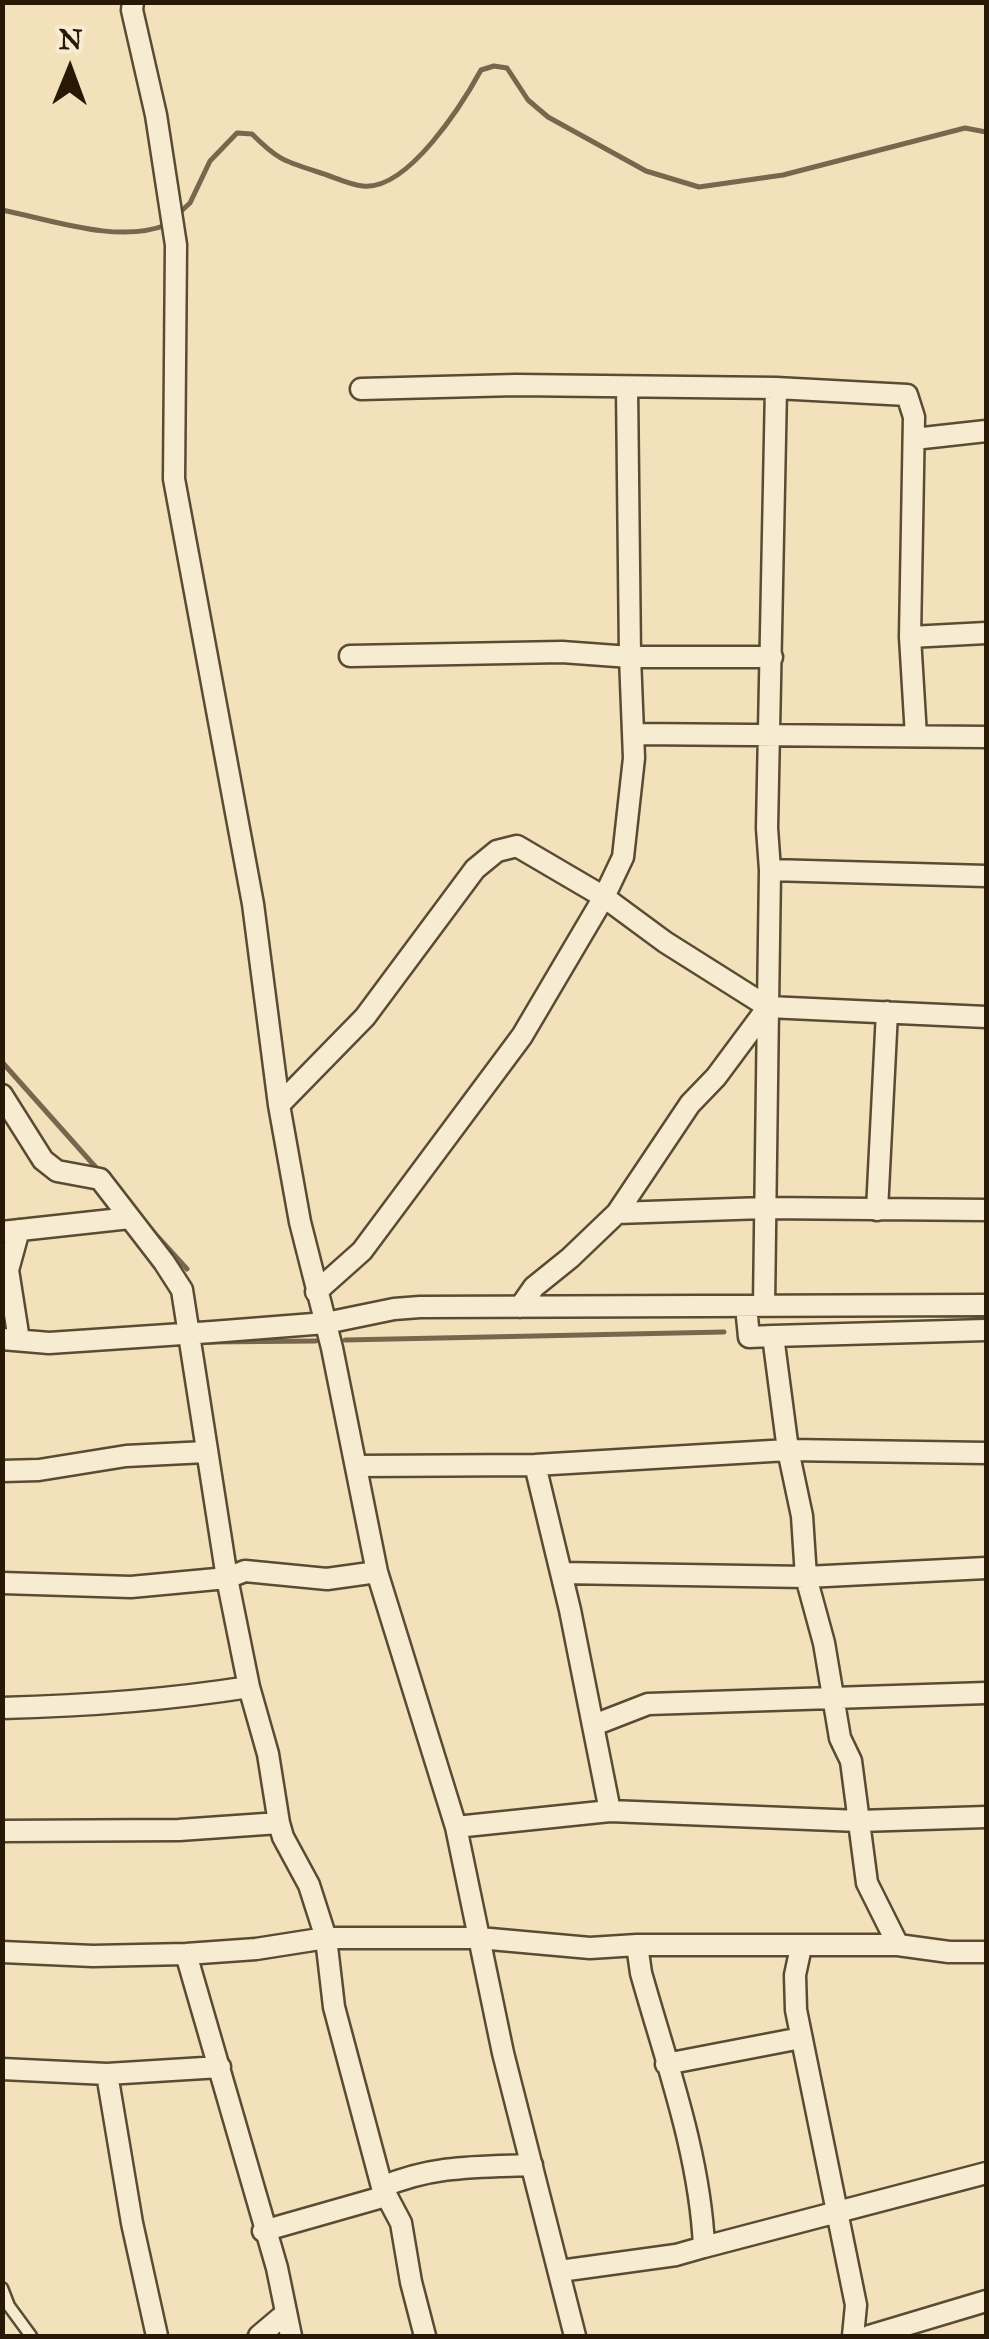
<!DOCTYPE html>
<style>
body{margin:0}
#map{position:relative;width:989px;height:2339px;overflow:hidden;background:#f2e1ba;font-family:"IM FELL Great Primer",serif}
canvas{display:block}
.frame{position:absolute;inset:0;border:5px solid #271906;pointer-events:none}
.north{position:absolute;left:20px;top:20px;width:100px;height:100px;-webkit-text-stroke:8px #f7ecd2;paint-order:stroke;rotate:1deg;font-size:28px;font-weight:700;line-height:40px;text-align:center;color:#271906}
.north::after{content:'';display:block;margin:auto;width:35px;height:45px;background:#271906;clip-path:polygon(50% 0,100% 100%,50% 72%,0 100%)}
</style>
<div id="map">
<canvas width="989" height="2339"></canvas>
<div class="frame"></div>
<div class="north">N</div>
</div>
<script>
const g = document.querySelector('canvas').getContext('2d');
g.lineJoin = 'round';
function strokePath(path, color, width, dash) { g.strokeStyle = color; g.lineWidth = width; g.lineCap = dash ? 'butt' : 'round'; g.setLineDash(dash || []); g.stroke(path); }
strokePath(new Path2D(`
 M2,210C52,220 118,244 166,225
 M178,214L190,203L210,161L237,133L252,134C278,160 284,161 318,172C332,176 349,185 363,186C408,191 463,103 481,70L494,66L507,68L528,100L548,117L646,171L699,187L783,175L965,128L986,132
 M2,1062L100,1172
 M147,1225L187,1269
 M345,1340L724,1332
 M208,1342L316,1341`), '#77684d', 5);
const service = new Path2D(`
 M2,2288L9,2306L31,2336`);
const minor = new Path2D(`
 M133,2L132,10L156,115L176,245L174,479L253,904L279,1105L300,1222L332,1348L377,1572L456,1827L503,2053L575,2336
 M627,387L630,657H772
 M361,389L516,385L776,388L907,395L914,417L910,637L916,736
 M914,439L986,431
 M910,637L986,633
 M634,734L986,737
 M770,870L767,828L776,388
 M2,1095L43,1160L57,1171L100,1179L164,1262L182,1290L227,1578L249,1687L268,1754L279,1823L283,1837L309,1885L326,1938L334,2007L382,2187L401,2223L411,2282L425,2336
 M279,1105L365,1017L475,869L497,851L517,846L604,897L665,942L768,1007L986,1017
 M877,1210L887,1012
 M617,1213L764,1208L986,1210
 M19,1230L8,1270L19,1340
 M2,1232L130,1218
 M316,1292L362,1251L522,1036L604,897L623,857L634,758L630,657L562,652L350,656
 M746,1306L749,1337L773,1336L788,1450L802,1516L806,1577L824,1643L840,1738L851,1761L867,1883L898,1945
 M764,1306L768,1007
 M520,1307L534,1287L570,1258L617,1213L690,1104L716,1077L768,1007L770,870L986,876
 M773,1336L986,1330
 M2,1339L49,1343L212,1332L326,1323L394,1309L420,1307L986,1305
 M535,1465L570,1610L610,1811
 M357,1466L535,1465L788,1450L986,1453
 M2,1471L39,1470L126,1456L206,1452
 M561,1573L806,1577L986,1568
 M2,1583L131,1587L227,1578L245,1571L327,1579L377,1572
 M2,1708C85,1706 167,1700 249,1687
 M594,1725L648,1704L986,1693
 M456,1827L610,1811L859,1821L986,1817
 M2,1831L179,1830L279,1823
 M637,1945H898L949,1952H986
 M801,1947L795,1975L796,2010L856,2305L853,2336
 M2,1952L93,1956L186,1954L256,1949L326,1938H479L590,1948L637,1945L641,1973C666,2062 700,2154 704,2247L676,2255L560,2271
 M186,1954L277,2268L291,2336
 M666,2064L801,2038
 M2,2069L107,2074L132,2223L157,2336
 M107,2074L220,2067
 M382,2187C434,2165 477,2167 532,2165
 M263,2231L386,2196
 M704,2247L986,2173
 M259,2336L285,2314
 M869,2336L986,2301`);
strokePath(service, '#5a4b33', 15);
strokePath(minor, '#5a4b33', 25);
strokePath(service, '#f7ecd2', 10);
strokePath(minor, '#f7ecd2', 20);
</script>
